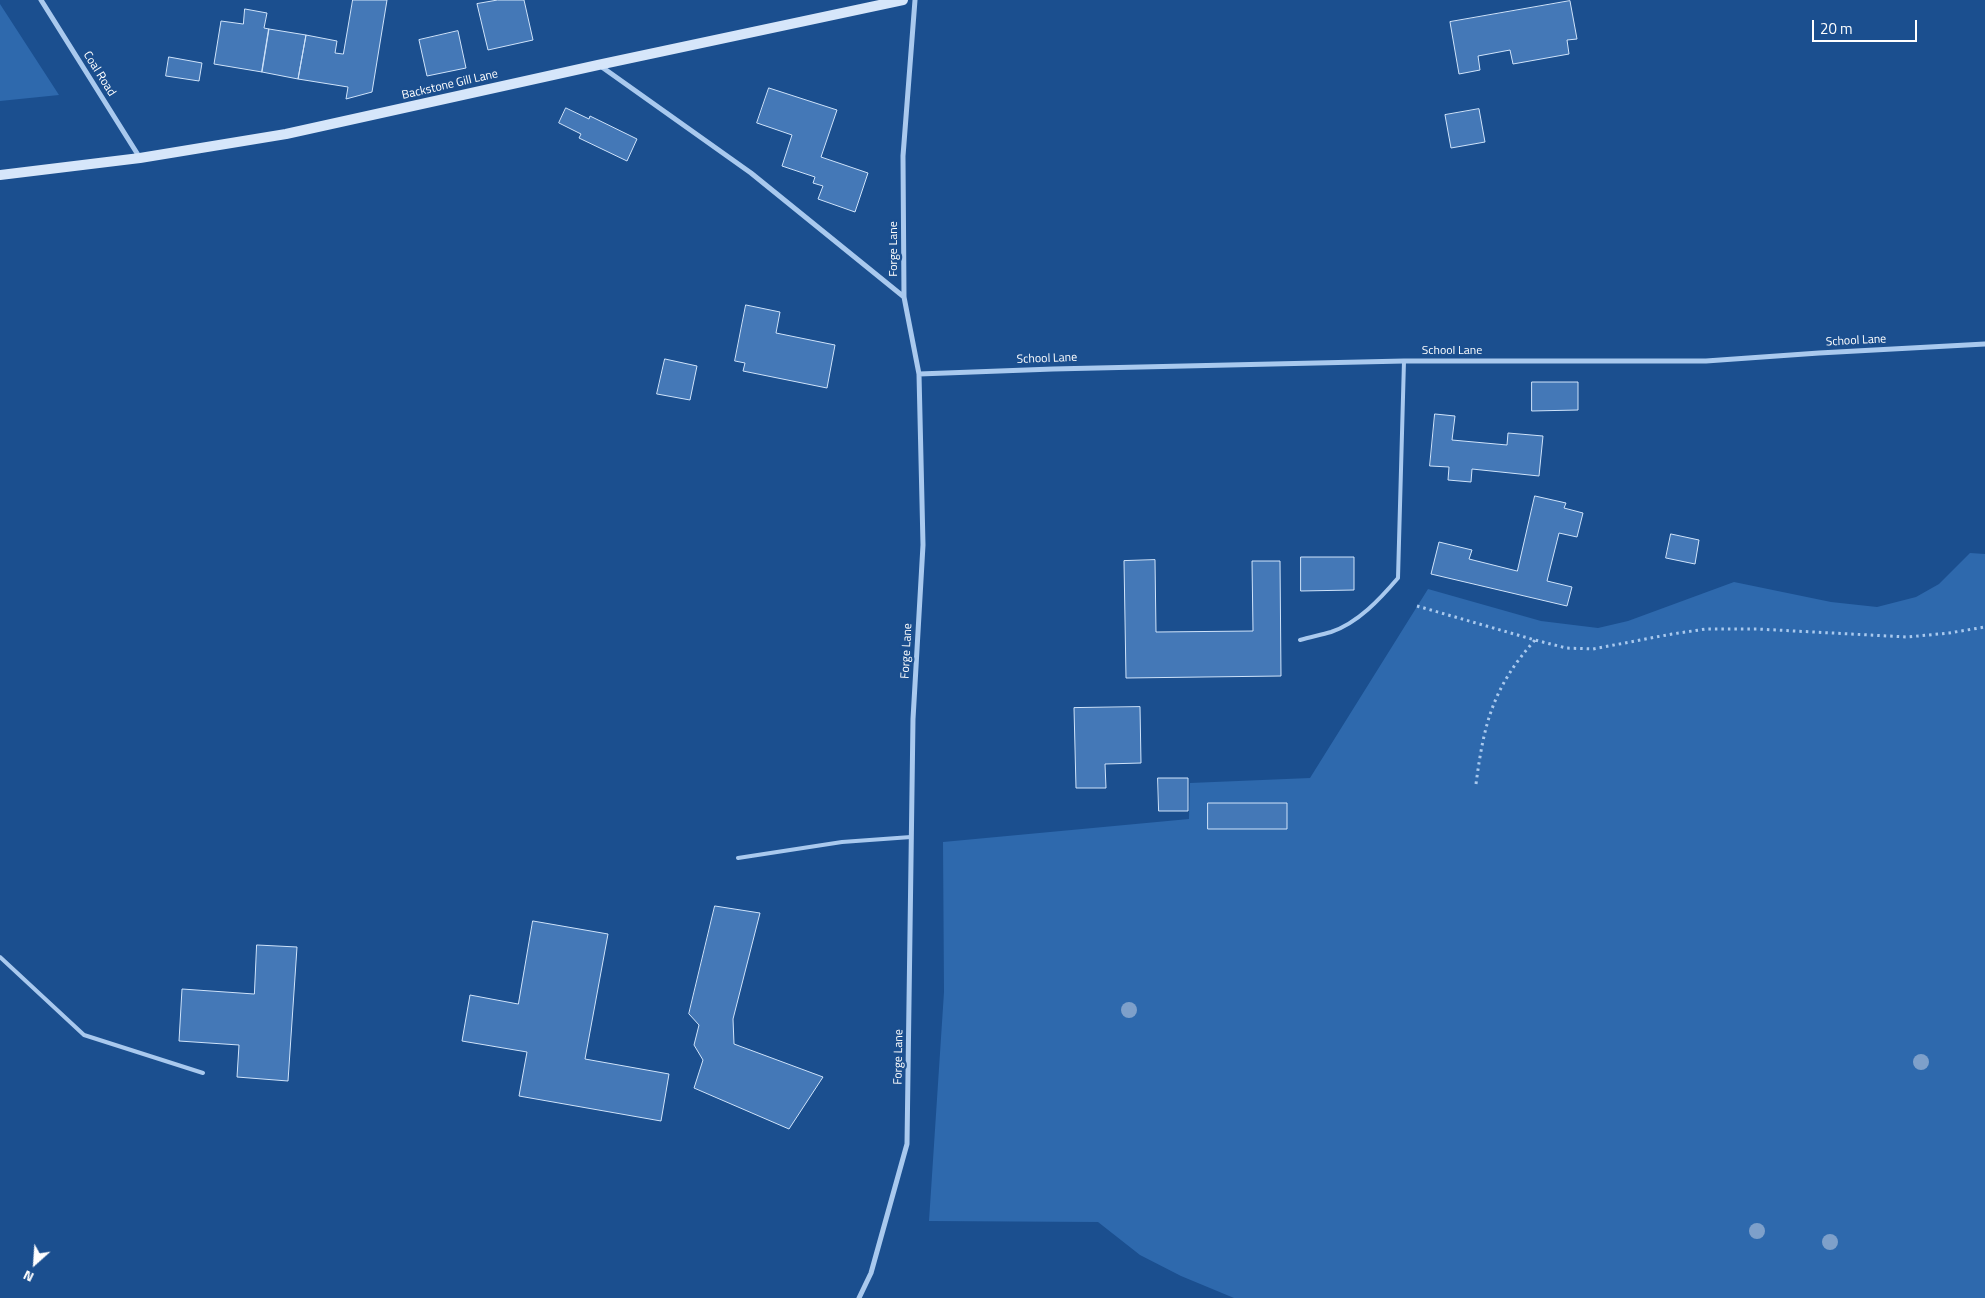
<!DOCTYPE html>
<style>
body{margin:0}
#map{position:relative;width:1985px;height:1298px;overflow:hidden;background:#1b4f8f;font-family:"Titillium Web",sans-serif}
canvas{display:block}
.north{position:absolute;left:10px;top:1238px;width:50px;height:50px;-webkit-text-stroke:4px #1b4f8f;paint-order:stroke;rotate:206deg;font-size:14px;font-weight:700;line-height:20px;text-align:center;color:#fff}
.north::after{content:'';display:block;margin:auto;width:18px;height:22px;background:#fff;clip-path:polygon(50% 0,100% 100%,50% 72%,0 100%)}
.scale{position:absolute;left:1812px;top:20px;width:105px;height:22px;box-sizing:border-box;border:2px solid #fff;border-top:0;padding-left:6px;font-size:15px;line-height:18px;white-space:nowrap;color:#fff;-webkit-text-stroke:4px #1b4f8f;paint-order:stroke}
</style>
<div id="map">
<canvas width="1985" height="1298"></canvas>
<div class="north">N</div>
<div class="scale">20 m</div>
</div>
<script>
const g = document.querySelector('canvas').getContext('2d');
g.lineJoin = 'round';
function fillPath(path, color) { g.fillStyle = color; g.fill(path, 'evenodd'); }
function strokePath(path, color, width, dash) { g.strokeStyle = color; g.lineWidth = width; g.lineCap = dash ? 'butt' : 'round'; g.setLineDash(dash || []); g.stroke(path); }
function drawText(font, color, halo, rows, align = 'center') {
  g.font = font + ' "Titillium Web",sans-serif'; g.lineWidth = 4.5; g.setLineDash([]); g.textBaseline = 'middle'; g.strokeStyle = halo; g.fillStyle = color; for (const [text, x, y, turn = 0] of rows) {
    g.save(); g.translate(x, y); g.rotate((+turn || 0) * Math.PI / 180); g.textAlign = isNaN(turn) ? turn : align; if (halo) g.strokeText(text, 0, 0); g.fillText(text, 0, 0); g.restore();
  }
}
fillPath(new Path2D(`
 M0,4L59,95L0,101Z
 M1970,553L1985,554V1298H1234L1181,1276L1140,1255L1098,1222L929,1221L944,992L943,842L1189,819L1190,783L1310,778L1428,589L1541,621L1598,628L1628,621L1734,582L1831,602L1877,607L1916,597L1939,584Z`), '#2e69ad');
const building = new Path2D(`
 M353,0H387L372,92L346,99L348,87L298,79L306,35L337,41L335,53L343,54Z
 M498,0H524L533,40L488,50L477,4Z
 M1570,1L1577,39L1567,40L1569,54L1513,64L1510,50L1478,56L1480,70L1459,74L1450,22Z
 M245,9L267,13L264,28L269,29L262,72L214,64L221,21L243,24Z
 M269,29L306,35L298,79L262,72Z
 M458,31L466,68L427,76L419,40Z
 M169,57L202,63L199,81L166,76Z
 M769,88L837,110L821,157L868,173L855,212L818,199L823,186L813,183L815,177L782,166L792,135L757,123Z
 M566,108L589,119L590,116L637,139L627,161L579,138L581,134L559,123Z
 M1479,109L1485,142L1451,148L1445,115Z
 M746,305L780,312L776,333L835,345L827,388L743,371L745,363L735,361Z
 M665,359L697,366L690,400L657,394Z
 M1532,382H1578V410L1532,411Z
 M1435,414L1455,416L1452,440L1507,445L1508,433L1543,436L1539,476L1472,469L1471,482L1448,480L1449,467L1430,466Z
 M1535,496L1566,503L1564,508L1583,513L1577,537L1559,533L1547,581L1572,587L1567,606L1431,574L1439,542L1472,550L1469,559L1517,571Z
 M1671,534L1699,540L1695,564L1666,558Z
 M1301,557H1354V590L1301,591Z
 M1155,560L1156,632L1253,631L1252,561H1280L1281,676L1126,678L1124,561Z
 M1140,707L1141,763L1105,764L1106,788H1076L1074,708Z
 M1158,778H1188V811H1159Z
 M1208,803H1287V829H1208Z
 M715,906L760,913L733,1019L734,1044L823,1077L789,1129L694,1088L703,1060L694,1045L699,1025L689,1014Z
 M533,921L608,934L585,1059L669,1074L661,1121L519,1096L527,1052L462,1041L470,995L518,1004Z
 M257,945L297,947L288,1081L237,1077L239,1045L179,1041L182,989L254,994Z`);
fillPath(building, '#4478b7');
strokePath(building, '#cfe3fa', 1);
strokePath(new Path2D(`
 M1417,606L1535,640L1566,648L1593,649L1672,634L1706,629H1757L1907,637L1949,633L1985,627
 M1476,784C1484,723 1493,687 1535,640`), '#a9c9ee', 3, [2.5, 4]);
strokePath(new Path2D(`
 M1300,640C1310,637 1321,635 1331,632C1358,623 1380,599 1398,578L1404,361
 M738,858L842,842L911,837
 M0,957L84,1035L203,1073`), '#a9c9ee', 4);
strokePath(new Path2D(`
 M41,0L140,158
 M599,65L751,173L904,297
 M919,374L1053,369L1404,361H1706L1819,353L1985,344
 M859,1298L871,1273L907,1144L913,719L923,545L919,374L904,297L903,156L915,0`), '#a9c9ee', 5);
strokePath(new Path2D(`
 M0,175L140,158L286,134L598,65L903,0`), '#d6e6fa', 10);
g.fillStyle = '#7ea0ca';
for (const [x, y] of [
 [1129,1010],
 [1921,1062],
 [1757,1231],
 [1830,1242]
]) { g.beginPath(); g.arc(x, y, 8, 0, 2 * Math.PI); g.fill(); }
drawText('12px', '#fff', '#1b4f8f', [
 ["Coal Road",99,74,58],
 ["Backstone Gill Lane",450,85,-13],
 ["Forge Lane",894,249,-90],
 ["School Lane",1856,341,-3],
 ["School Lane",1452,351],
 ["School Lane",1047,359,-2],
 ["Forge Lane",907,651,-87],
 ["Forge Lane",899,1057,-89]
]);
</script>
